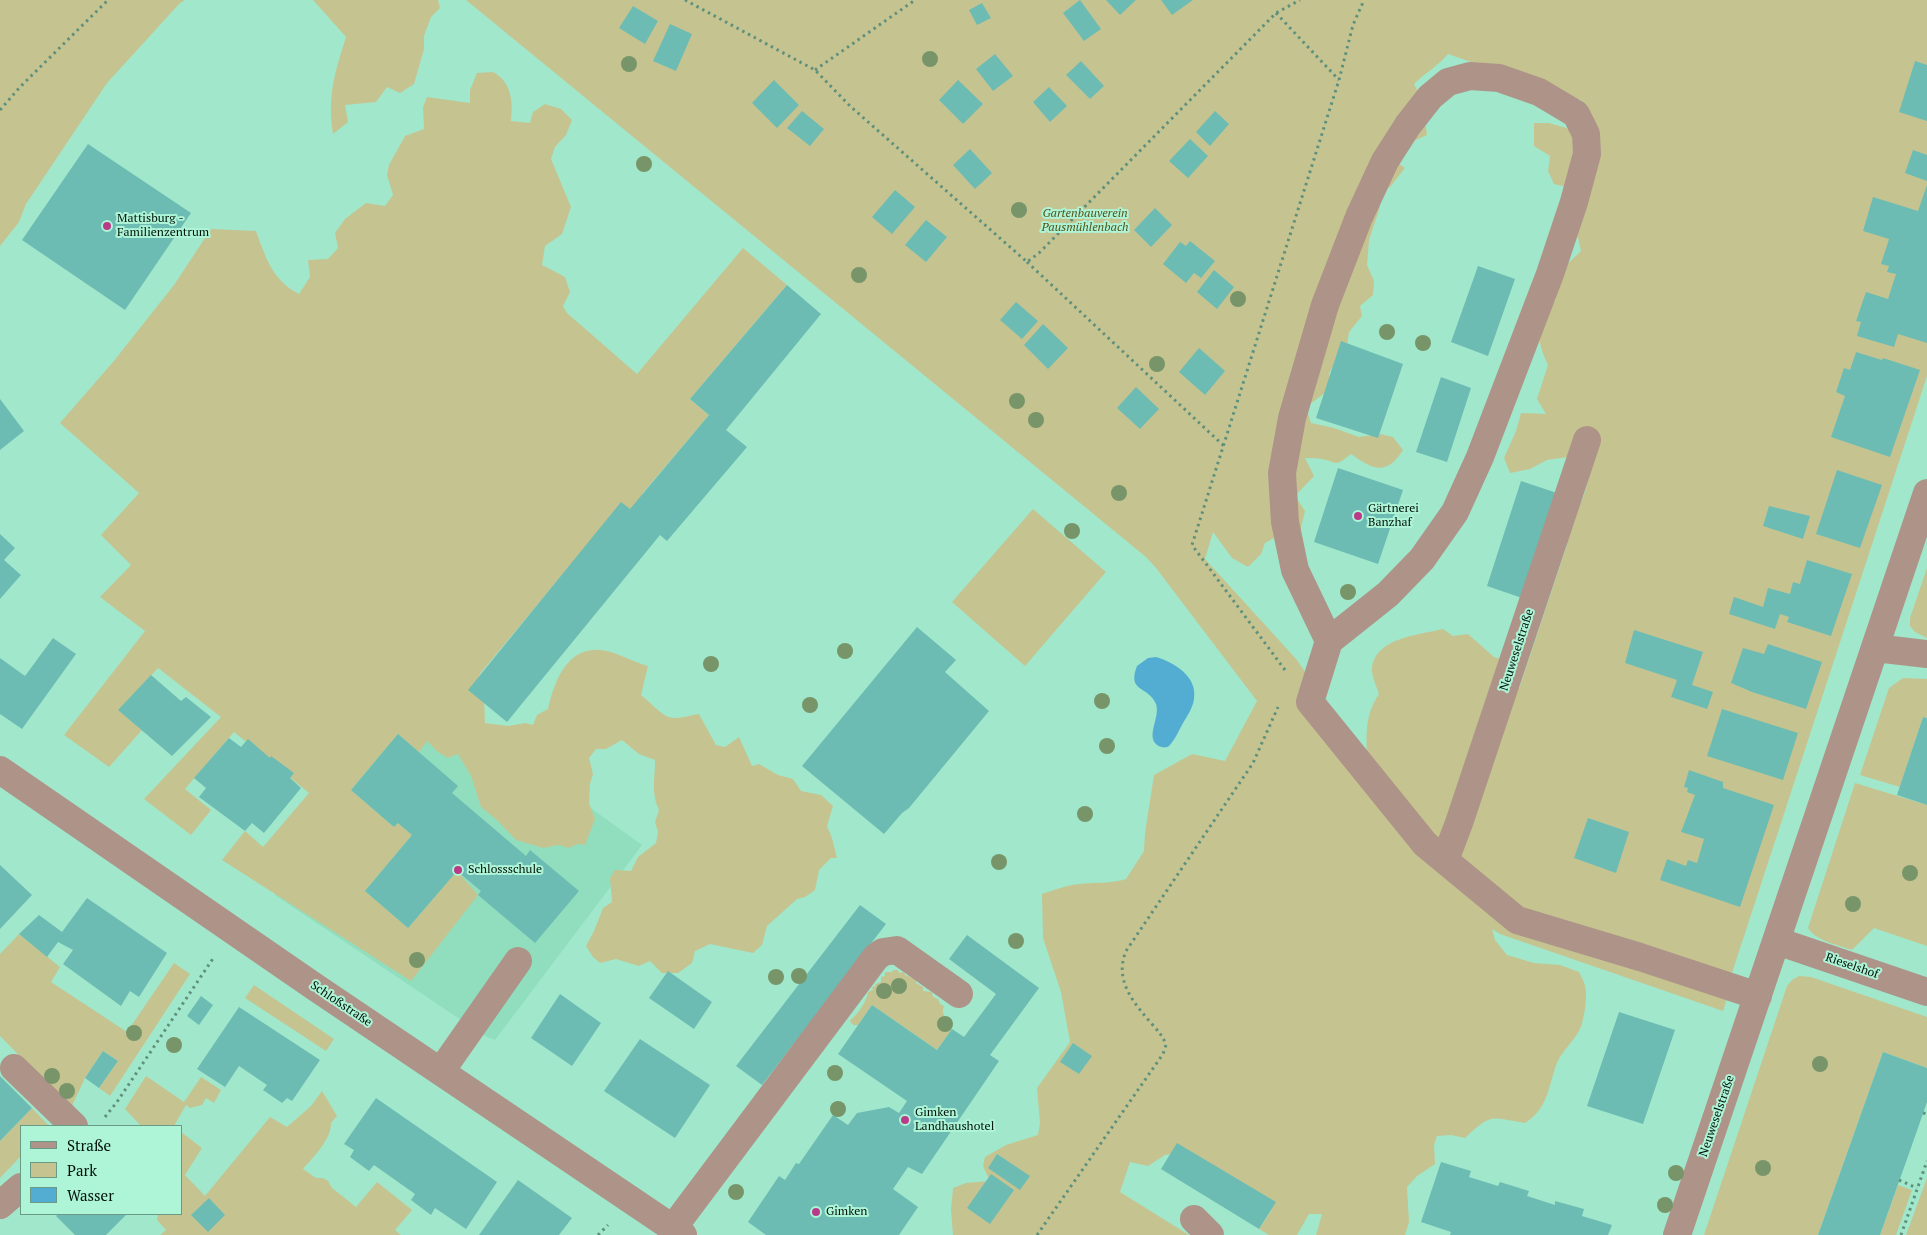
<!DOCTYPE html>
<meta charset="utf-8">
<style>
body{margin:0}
#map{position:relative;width:1927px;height:1235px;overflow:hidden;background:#a1e7cb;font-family:"PT Serif",serif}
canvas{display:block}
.legend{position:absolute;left:20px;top:1125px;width:162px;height:90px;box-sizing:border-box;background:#aef4d7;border:1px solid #689a85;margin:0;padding:6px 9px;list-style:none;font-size:15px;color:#00130a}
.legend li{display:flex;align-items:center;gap:10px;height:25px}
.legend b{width:25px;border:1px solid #689a85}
</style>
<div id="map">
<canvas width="1927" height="1235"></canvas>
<ul class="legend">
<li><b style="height:6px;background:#ae9488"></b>Straße</li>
<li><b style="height:14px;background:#c5c491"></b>Park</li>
<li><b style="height:14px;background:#53add2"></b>Wasser</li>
</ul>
</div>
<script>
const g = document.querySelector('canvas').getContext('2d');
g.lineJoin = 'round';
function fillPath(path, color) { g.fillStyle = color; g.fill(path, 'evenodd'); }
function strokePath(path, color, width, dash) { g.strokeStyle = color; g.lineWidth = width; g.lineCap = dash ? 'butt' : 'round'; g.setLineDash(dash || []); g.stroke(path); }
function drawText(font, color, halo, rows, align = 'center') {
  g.font = font + ' "PT Serif",serif'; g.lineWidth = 4; g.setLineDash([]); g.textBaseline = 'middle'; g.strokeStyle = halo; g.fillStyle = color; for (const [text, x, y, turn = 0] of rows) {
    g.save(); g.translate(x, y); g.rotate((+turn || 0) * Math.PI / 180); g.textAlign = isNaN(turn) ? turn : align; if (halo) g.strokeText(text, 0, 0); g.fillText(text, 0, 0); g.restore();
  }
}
fillPath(new Path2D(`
 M427,690L642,845L495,1040L485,1036L275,895Z`), '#90debe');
fillPath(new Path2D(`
 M0,0H185L180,3L107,83L26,204L19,222L0,246Z
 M313,0H438L440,8L431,17L424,36V49L414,84L400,93L387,87L376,102L345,105L348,122L333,134C327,96 335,72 346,37Z
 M466,0H1927V376L1732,973V982L1723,1011L1500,934L1492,929L1495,940L1507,955L1534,963L1560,965L1579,972C1581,976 1584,981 1585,986C1588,995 1584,1023 1579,1031C1573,1042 1562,1051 1557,1063C1548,1086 1549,1108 1525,1123C1490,1118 1493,1112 1465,1138L1451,1135L1437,1136L1434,1145L1435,1164L1417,1176L1407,1187L1409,1222L1405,1235H1316L1322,1214H1309L1297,1235H1269L1259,1229L1271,1211L1267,1205L1175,1153L1165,1155L1148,1166L1130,1162L1120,1192L1189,1235H953L951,1210L953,1188L966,1183L990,1181L983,1166L985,1157L1006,1145L1038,1135L1040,1123L1037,1088L1070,1042L1061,992L1043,938L1042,894C1054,890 1067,885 1080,884C1096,882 1111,884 1126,879L1144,851L1145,833L1154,775L1192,754L1225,761L1257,701L1156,568L1146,557ZM1448,54L1581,100L1589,109L1573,130L1549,123H1534V146L1550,156L1548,171L1554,184L1585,191L1576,229L1581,251L1555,276L1556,300C1531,317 1537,341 1548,365L1537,399L1546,414L1521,413L1516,431L1504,458L1510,473L1530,469L1547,460L1568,457L1589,475C1587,484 1585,495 1581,502C1572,518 1557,524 1567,545L1519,689L1507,661L1494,657L1468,634L1453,636L1443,629C1419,635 1371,638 1372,672C1373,679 1377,688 1379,694C1366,713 1366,732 1367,753L1343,728L1297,660L1205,559L1213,532L1232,558L1248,567L1261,554L1265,543L1274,538L1299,536L1305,511L1295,496L1314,476L1305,458C1311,458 1317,458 1322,459C1340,463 1334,467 1351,454C1372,469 1386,477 1403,450L1393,437L1380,434L1359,437L1334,428L1311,423L1306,407L1330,389L1329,373L1347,344L1349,332L1362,316L1360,306L1373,295L1374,281L1367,265L1369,240L1380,207L1376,194L1390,187L1405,168L1398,163L1411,142L1427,135L1422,100L1414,84C1425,73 1438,66 1448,54Z
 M493,72C512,82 513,102 511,121L530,123L533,112L545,104L561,109L572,120L566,135L555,147L551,159L571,207L562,234L545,246L542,265L565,277L570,292L563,306L567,313L637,374L743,248L787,285L690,399L709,415L642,494V508L586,546L479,675L484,695L485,723L508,726L526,723L533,725L537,715L548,709C554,682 567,647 600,650C615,651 633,662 648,666L641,695C651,702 663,719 675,718C683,718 691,715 699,714L716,745L725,747L739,737L752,766L759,764L778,775L793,779L801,791L821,795L833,806L827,826L832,838L837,858H831L819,870L815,890L805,897L797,899L767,926L762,945L753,953L710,944L695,951L692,963L678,973H662L650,961L639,966L616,959L600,963L593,957L586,946L594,931L603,908L612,902L610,878L615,870L631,871L638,857L656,843L658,832L655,822L659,810C651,793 655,779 655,760L639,754L622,740L606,749H596L589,758L593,774L590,784L589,803L595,819L585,845L577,844L569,848L559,845L543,848L516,840L497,820L481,807L471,776L458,754L448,758L438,752L427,741L419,752L398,734L351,790L394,827L398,823L412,835L365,891L408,928L457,871L478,895L411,981L222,860L245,831L263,847L309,793L234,732L185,789L211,810L191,835L144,799L221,717L158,668L119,710L142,730L109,767L64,735L145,631L100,597L131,565L101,535L139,493L60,423L113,362L174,285L211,229L256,231C266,258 272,280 299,294L310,277L308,260L328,259L338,248L335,233L345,219L366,203L385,206L393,195L387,175L389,165L405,136L424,129L423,107L427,97L470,103V90L477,73Z
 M1033,509L1106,572L1025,666L952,602Z
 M1927,568V638L1915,632L1910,626V618Z
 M1903,678L1927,679V718L1923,717L1900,787L1860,775L1889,688Z
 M1855,783L1927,805V946L1874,928L1852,950C1838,945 1816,941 1808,928Z
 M19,934L60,967L51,982L127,1032L174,963L190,974L110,1096L99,1088L118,1061L103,1051L85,1078L71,1108L0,1036V954Z
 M893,970H898L899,973L904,972L905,975L916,979V983L923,987V991L932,992L933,997L938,999L940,1004L944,1006C940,1015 949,1019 949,1027L952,1029L937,1050L872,1005L858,1025H854L851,1023L850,1020C857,1016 868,999 868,992L873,990L872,987L876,986L875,984L881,982V977L885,976V972H892Z
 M1799,976L1811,977L1927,1017V1068L1883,1052L1818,1235H1704L1787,986L1792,980Z
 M254,985L334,1039L326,1051L245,998Z
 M146,1076L184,1102L201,1077L221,1090L214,1103L206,1098L202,1105L190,1108L186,1105L174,1126H141L125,1109Z
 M322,1091L337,1116L331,1123C331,1140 314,1156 303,1169L316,1178H323L328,1181L332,1188L356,1207L377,1182L412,1210L395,1230L401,1235H160L166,1230L157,1220L158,1214H181V1132L202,1148L185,1175L205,1196L270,1117L287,1127L311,1106Z
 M32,1108L49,1126H21V1156L0,1178V1141Z
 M1927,1177V1235H1906L1927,1178Z
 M1898,1185L1912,1190L1896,1235H1880Z`), '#c5c491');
fillPath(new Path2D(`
 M1156,657C1173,662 1198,676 1194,699C1193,707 1188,715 1183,723C1179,730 1175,740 1169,746C1165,749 1158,747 1155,743C1147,733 1162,714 1155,702C1147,686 1127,692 1137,666L1148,658Z`), '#53add2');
fillPath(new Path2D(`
 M1080,0L1101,29L1084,41L1063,13Z
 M1106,0H1136L1120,15Z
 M1161,0H1193L1172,15Z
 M982,3L991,18L977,25L969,10Z
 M633,6L658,21L645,44L619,28Z
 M670,24L692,34L676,71L653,61Z
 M995,54L1013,76L993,91L976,69Z
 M1081,61L1104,86L1090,99L1066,75Z
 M1915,61L1927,65V121L1899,112Z
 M774,80L799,105L777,128L752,103Z
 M958,80L983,104L963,124L939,100Z
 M1049,87L1067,106L1050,122L1033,102Z
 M802,111L824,129L810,146L787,128Z
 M1215,111L1229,124L1210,146L1196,132Z
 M1190,139L1208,156L1188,178L1169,161Z
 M88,144L191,213L125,310L22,240Z
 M970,149L992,173L975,189L953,165Z
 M1913,150L1927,155V181L1905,173Z
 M1927,185V343L1898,334L1894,347L1857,336L1861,322L1856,321L1866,292L1888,299L1896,274L1887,272L1889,266L1881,264L1889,239L1863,231L1873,197L1918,211Z
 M895,190L915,207L892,234L872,217Z
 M1155,208L1172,225L1151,247L1134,230Z
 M926,220L947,237L926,262L905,245Z
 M1190,241L1215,261L1201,278L1194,273L1186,283L1163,264L1180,242L1186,246Z
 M1478,266L1515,279L1488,356L1451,342Z
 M1214,270L1234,287L1217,309L1197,292Z
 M787,285L821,314L726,430L747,447L667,541L660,535L507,722L468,690L621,502L630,509L709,415L690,399Z
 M1016,302L1038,321L1022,339L1000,320Z
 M1043,324L1068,348L1048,369L1024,345Z
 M1341,341L1403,364L1378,438L1316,418Z
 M1199,348L1225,371L1205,395L1179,372Z
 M1856,352L1882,360L1883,358L1920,370L1890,457L1831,437L1845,396L1836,392L1844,368L1850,370Z
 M1441,377L1471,388L1447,462L1416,452Z
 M1136,387L1159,409L1140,429L1117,408Z
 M0,399L24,431L0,450Z
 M1338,468L1403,490L1378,564L1314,542Z
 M1837,470L1882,485L1860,548L1816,534Z
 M1521,481L1560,494L1525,599L1487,586Z
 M1769,506L1810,516L1803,539L1763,526Z
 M0,534L15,548L4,560L21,575L0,599Z
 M1807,560L1852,574L1831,636L1787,622L1789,617L1780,614L1775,629L1729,614L1734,597L1763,607L1768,588L1790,594L1793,582L1800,584Z
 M917,627L956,660L945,672L989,711L909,808L902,813L884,834L802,766Z
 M1634,630L1703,652L1692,685L1713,692L1707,709L1671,697L1677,680L1625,663Z
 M53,638L76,654L22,729L0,714V658L25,676Z
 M1768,644L1822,662L1806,709L1752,692L1731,683L1743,648L1764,654Z
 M151,675L181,701L186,697L211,717L172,756L118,710Z
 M1722,709L1798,733L1783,780L1707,756Z
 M1923,717L1927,718V805L1897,795Z
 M398,734L458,786L452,793L526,856L530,850L579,891L535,943L478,895L481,891L457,871L408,928L365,891L412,835L398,823L394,827L351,790Z
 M229,738L241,747L248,739L270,758L271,756L294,773L290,778L301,788L264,833L252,823L245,831L199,797L206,788L194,778Z
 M1689,770L1723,782V788L1774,805L1740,907L1660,880L1667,859L1686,866L1688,860L1697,863L1704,839L1681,832L1695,795L1687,792L1688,788L1684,787Z
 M1588,818L1629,832L1616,873L1574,858Z
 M0,865L32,895L0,929Z
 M87,898L167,953L139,997L130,991L121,1006L63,964L73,950L58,942L47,957L19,934L39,915L62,932Z
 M860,905L886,924L762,1085L736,1066Z
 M967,935L1039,988L990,1055L999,1061L922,1174L908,1167L893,1189L918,1207L899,1235H766L748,1222L779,1176L785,1180L796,1163L799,1164L833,1115L848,1125L857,1113L889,1107L899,1113L907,1101L838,1054L872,1005L937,1050L952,1029L964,1037L996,994L949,959Z
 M668,971L712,1002L694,1029L649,998Z
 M560,994L601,1023L572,1066L531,1038Z
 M201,996L213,1005L199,1025L187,1016Z
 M239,1007L320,1060L292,1101L287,1098L282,1103L263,1090L267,1085L239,1066L225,1087L197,1069Z
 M1619,1012L1675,1030L1643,1124L1587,1106Z
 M640,1039L710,1085L675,1138L604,1091Z
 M1073,1043L1092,1056L1079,1074L1060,1062Z
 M103,1051L118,1061L99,1088L85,1078Z
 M1883,1052L1927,1068V1102L1912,1145L1880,1235H1818Z
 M0,1076L32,1108L0,1141Z
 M376,1098L497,1182L466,1229L435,1208L431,1215L411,1200L415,1194L374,1165L369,1171L350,1157L354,1150L344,1144Z
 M1177,1143L1276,1202L1259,1229L1161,1169Z
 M997,1154L1030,1176L1020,1190L988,1168Z
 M1441,1162L1471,1171L1469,1177L1498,1186L1500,1182L1529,1191L1527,1196L1555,1205V1201L1584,1209L1582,1216L1612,1225L1608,1235H1450L1451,1232L1421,1222Z
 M991,1174L1014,1190L990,1224L967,1208Z
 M518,1180L572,1218L559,1235H479Z
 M209,1198L225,1215L208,1232L191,1215Z
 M58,1214H127L106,1235H75L56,1216Z`), '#6cbcb4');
strokePath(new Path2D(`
 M685,0L815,70L850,106L1027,262L1039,253L1276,13L1300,0
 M1276,13L1339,80
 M815,70L915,0
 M0,110L20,87L108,0
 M1027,262L1224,446
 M1285,670L1192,545L1339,80L1353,25L1364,0
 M1923,1113L1927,1114
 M105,1117L117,1102L214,957
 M1899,1180L1917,1188
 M598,1235L608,1225
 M1037,1235L1163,1054L1166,1045C1163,1036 1158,1031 1151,1023C1133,1002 1114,980 1126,951L1253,763L1278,707
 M1901,1235L1927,1161`), '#5f907c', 3, [2.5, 4]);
strokePath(new Path2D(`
 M1329,641L1295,570L1285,522L1282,473L1292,418L1325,305L1359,217L1385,161L1408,125L1430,97L1448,82L1470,76L1499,78L1539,92L1576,114L1586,134L1587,154L1574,202L1550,274L1480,457L1455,512L1422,559L1388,594L1329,641L1310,702L1425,844L1517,920L1640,957L1758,996
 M1875,648L1927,654
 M0,770L315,987L683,1235
 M1445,860L1459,823L1587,440
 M1777,941L1927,992
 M14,1068L74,1126
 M441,1071L518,961
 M0,1205L21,1187
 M1194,1219L1210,1235
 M673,1228L876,957L883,952L897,950L959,994
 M1677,1235L1927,493`), '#ae9488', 28);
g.fillStyle = '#779569';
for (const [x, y] of [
 [930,59],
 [629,64],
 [644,164],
 [1019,210],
 [859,275],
 [1238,299],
 [1387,332],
 [1423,343],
 [1157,364],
 [1017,401],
 [1036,420],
 [1119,493],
 [1072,531],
 [1348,592],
 [845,651],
 [711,664],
 [1102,701],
 [810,705],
 [1107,746],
 [1085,814],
 [999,862],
 [1910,873],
 [1853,904],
 [1016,941],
 [417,960],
 [799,976],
 [776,977],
 [899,986],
 [884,991],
 [945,1024],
 [134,1033],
 [174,1045],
 [1820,1064],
 [835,1073],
 [52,1076],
 [67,1091],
 [838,1109],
 [1763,1168],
 [1676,1173],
 [736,1192],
 [1665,1205]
]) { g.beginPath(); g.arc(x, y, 8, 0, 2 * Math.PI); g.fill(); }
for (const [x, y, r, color] of [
 [107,226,5,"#b93b88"],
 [1358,516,5,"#b93b88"],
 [458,870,5,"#b93b88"],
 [905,1120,5,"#b93b88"],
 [816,1212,5,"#b93b88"]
]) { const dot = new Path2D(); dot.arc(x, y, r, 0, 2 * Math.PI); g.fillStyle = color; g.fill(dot); strokePath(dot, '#aef4d7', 2); }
drawText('italic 12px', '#555218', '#aef4d7', [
 ["Gartenbauverein",1085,214],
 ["Pausmühlenbach",1085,228]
]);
drawText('12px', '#00130a', '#aef4d7', [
 ["Mattisburg -",117,219],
 ["Familienzentrum",117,233],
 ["Gärtnerei",1368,509],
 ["Banzhaf",1368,523],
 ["Schlossschule",468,870],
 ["Gimken",915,1113],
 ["Landhaushotel",915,1127],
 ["Gimken",826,1212]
], 'left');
drawText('12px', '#00130a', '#aef4d7', [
 ["Neuweselstraße",1517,650,-72],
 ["Rieselshof",1852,966,19],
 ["Schloßstraße",341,1004,34],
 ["Neuweselstraße",1717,1116,-71]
]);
</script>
